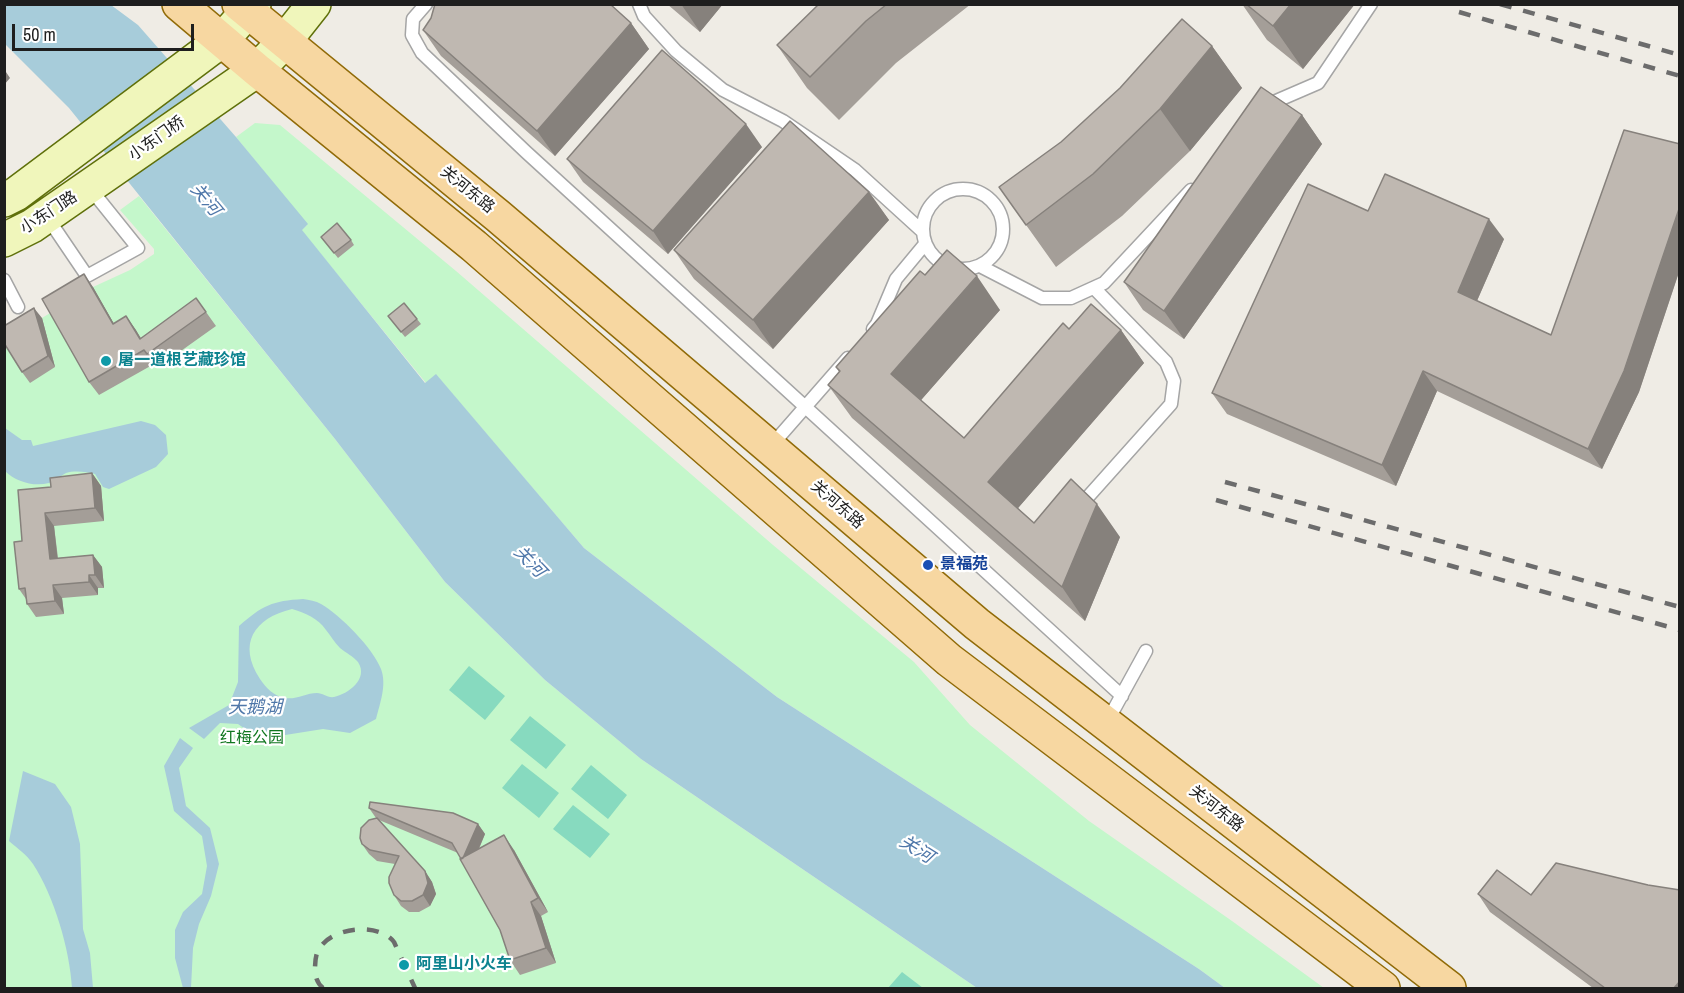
<!DOCTYPE html>
<meta charset="utf-8">
<style>
body{margin:0}
#map{position:relative;width:1684px;height:993px;overflow:hidden;background:#efece5;font-family:"Archivo Narrow",sans-serif}
canvas{display:block}
.frame{position:absolute;inset:0;border:6px solid #1e1e1e;pointer-events:none}
.scale{position:absolute;left:12px;top:24px;width:182px;height:27px;box-sizing:border-box;border:3px solid #1e1e1e;border-top:0;padding-left:8px;font-size:18px;line-height:21px;white-space:nowrap;color:#1e1e1e;-webkit-text-stroke:4px #fff;paint-order:stroke}
</style>
<div id="map">
<canvas width="1684" height="993"></canvas>
<div class="frame"></div>
<div class="scale">50 m</div>
</div>
<script>
const g = document.querySelector('canvas').getContext('2d');
g.lineJoin = 'round';
function fillPath(path, color) { g.fillStyle = color; g.fill(path, 'evenodd'); }
function strokePath(path, color, width, dash) { g.strokeStyle = color; g.lineWidth = width; g.lineCap = dash ? 'butt' : 'round'; g.setLineDash(dash || []); g.stroke(path); }
function drawText(font, color, halo, rows, align = 'center') {
  g.font = font + ' "Archivo Narrow","Noto Sans SC",sans-serif'; g.lineWidth = 4.5; g.setLineDash([]); g.textBaseline = 'middle'; g.strokeStyle = halo; g.fillStyle = color; for (const [text, x, y, turn = 0] of rows) {
    g.save(); g.translate(x, y); g.rotate((+turn || 0) * Math.PI / 180); g.textAlign = isNaN(turn) ? turn : align; if (halo) g.strokeText(text, 0, 0); g.fillText(text, 0, 0); g.restore();
  }
}
fillPath(new Path2D(`
 M255,123L280,125L456,271L773,545L914,662L970,725L1089,821L1232,921L1324,988H1225L1199,969L777,697L584,548L436,375L426,383L301,230L307,225L236,137Z
 M139,196L335,439L445,582L545,680L641,759L977,988H5L4,341L93,287L130,270L154,254V249L120,210Z`), '#c4f7cb');
fillPath(new Path2D(`
 M469,666L505,696L485,720L449,690Z
 M530,716L566,745L546,769L510,740Z
 M522,764L559,793L539,818L502,788Z
 M591,765L627,795L608,819L571,789Z
 M573,805L610,834L590,858L553,829Z
 M902,972L923,988H888Z`), '#87dabf');
fillPath(new Path2D(`
 M4,5H111L138,25L236,137L308,224L302,230L425,383L436,374L584,548L777,697L1199,969L1225,988H977L641,759L545,680L445,582L335,439L69,108L5,44Z
 M141,421L155,425L166,435L168,454L156,467L109,489L103,487L95,474C87,472 75,470 66,473C60,476 56,481 49,483C34,487 16,482 5,471V428L22,440H31L33,446Z
 M303,599C309,600 316,601 321,604C340,615 373,648 381,669C387,685 380,703 376,719L350,733L323,729L260,739L238,724L220,723L204,739L189,728L229,705L238,682L239,626C263,605 272,601 303,599ZM292,609C305,613 318,618 326,630C331,636 334,642 340,648C346,653 353,656 358,662C369,679 348,694 334,697C327,698 323,693 317,693C306,693 296,700 285,698C274,696 266,688 260,679C237,644 254,618 292,609Z
 M180,738L193,748L179,768L186,806L210,828L219,864L211,896L199,924L193,948L191,988H183L175,958V930L183,912L202,894L207,866L202,836L174,811L164,766Z
 M23,771L55,784L71,807L80,844L83,929L90,953L93,988H72C70,950 54,896 33,864C27,855 17,848 9,841Z`), '#a7ccda');
const service = new Path2D(`
 M426,4L413,19L412,35L422,53L526,152L1122,696
 M639,4L644,16L676,51L723,90L783,121L855,170L922,231
 M1267,110L1274,102L1318,83L1371,4
 M923 229a40 40 0 1 1 80 0a40 40 0 1 1-80 0Z
 M47,217L87,276L138,248L89,187
 M980,266L1042,298H1071L1104,283L1191,190
 M4,280L18,307
 M873,329L877,324L896,279L925,244
 M771,446L848,358
 M1087,498L1171,404L1174,381L1166,362L1094,288
 M1107,722L1146,651`);
const secondary = new Path2D(`
 M4,200L16,194L222,40L254,4
 M4,240L32,226L257,70L284,42L314,4`);
const primary = new Path2D(`
 M179,4L257,70L474,246L949,660L1383,988
 M239,4L498,216L977,624L1449,988`);
strokePath(service, '#a5a5a5', 15);
strokePath(secondary, '#5f700a', 36);
strokePath(primary, '#916b08', 36);
strokePath(service, '#fff', 12);
strokePath(secondary, '#f0f6bb', 33);
strokePath(primary, '#f7d7a1', 33);
strokePath(new Path2D(`
 M1500,4L1680,55
 M1459,12L1680,76
 M1225,482L1680,607
 M1216,500L1680,630
 M323,988C318,984 316,979 315,972C315,966 315,959 317,953C327,927 378,921 394,942L415,988`), '#6c6c6c', 4.5, [12, 12]);
fillPath(new Path2D(`
 M667,4H723L700,32Z
 M819,4H971L896,63L839,120L807,88L777,45Z
 M1242,4H1355L1303,69L1267,40Z
 M431,18L631,23L649,49L555,156L441,56L423,30Z
 M1212,46L1242,88L1190,151L1122,216L1056,267L999,187L1061,142Z
 M1302,115L1322,144L1184,339L1143,310L1124,282Z
 M1680,144V269L1639,392L1602,469L1437,391L1396,486L1227,414L1212,393L1368,211L1504,239L1477,301L1551,335Z
 M762,147L668,254L583,182L567,159Z
 M869,192L889,220L773,349L694,279L674,250Z
 M321,237L351,240L354,245L338,258Z
 M925,275L1000,310L921,400L964,438L1069,329L1121,330L1144,363L1018,508L1034,523L1120,537L1085,621L852,418L828,385L839,372L836,367Z
 M93,287L114,324L126,316L141,338L196,298L216,326L157,368L154,364L99,395L89,382Z
 M388,316L417,319L421,324L405,337Z
 M42,318L55,367L30,383L22,372Z
 M92,473L101,486L104,521L54,526L58,558L93,555L102,567L104,588H98V595L62,598L64,614L36,617L27,604L26,599L19,589L22,541L51,487Z
 M369,808L478,824L485,834L479,849L514,850L548,912L541,916L556,963L520,975L510,960L500,930L458,853L379,820L425,871L432,882L436,894L430,906L419,912H409L401,906L394,895L395,864L377,861L369,854L362,844L376,818Z
 M1478,894L1531,895L1680,988H1593L1490,912Z`), '#a49e98');
fillPath(new Path2D(`
 M681,4H723L700,32Z
 M1291,4H1355L1303,69L1273,26Z
 M631,23L649,49L555,156L537,131Z
 M1212,46L1242,88L1190,151L1160,109Z
 M4,69L10,78L4,85Z
 M1302,115L1322,144L1184,339L1164,311Z
 M746,124L762,147L668,254L653,231Z
 M869,192L889,220L773,349L753,320Z
 M1680,206V269L1639,392L1602,469L1588,449Z
 M1489,219L1504,239L1472,312L1458,292Z
 M84,274L93,287L122,338L113,324Z
 M977,276L1000,310L915,407L891,374Z
 M34,308L42,318L55,367L48,356Z
 M126,316L136,330L149,353L140,339Z
 M1121,330L1144,363L1012,515L988,482Z
 M1423,371L1437,391L1396,486L1382,465Z
 M92,473L101,486L104,521L95,508Z
 M1097,504L1120,537L1085,621L1062,587Z
 M45,513L54,526L59,572L50,559Z
 M93,555L102,567L104,588L95,575Z
 M89,575L98,588V595L89,582Z
 M53,585L62,598L64,614L55,601Z
 M478,824L485,834L469,871L462,860Z
 M504,835L514,850L548,912L538,898Z
 M425,871L432,882L436,894L430,906L423,895Z
 M531,902L541,916L556,963L546,948Z
 M1680,981V988H1674Z`), '#86817c');
const building = new Path2D(`
 M435,4H610L631,23L537,131L423,30L431,18Z
 M819,4H887L866,21L810,77L777,45Z
 M1246,4H1291L1273,26Z
 M1182,19L1212,46L1160,109L1093,174L1026,225L999,187L1061,142L1120,88Z
 M662,50L746,124L653,231L567,159Z
 M1261,87L1302,115L1164,311L1124,282Z
 M790,121L869,192L753,320L674,250Z
 M1624,130L1680,144V206L1624,371L1588,449L1423,371L1382,465L1212,393L1308,184L1368,211L1385,174L1489,219L1458,292L1551,335Z
 M337,223L351,240L334,253L321,237Z
 M947,250L977,276L891,374L964,438L1063,323L1069,329L1091,304L1121,330L988,482L1034,523L1071,479L1097,504L1062,587L828,385L840,371L836,367L920,271L925,275Z
 M84,274L113,324L126,316L140,339L196,298L206,312L147,354L144,350L89,382L42,299Z
 M404,303L417,319L401,332L388,316Z
 M34,308L48,356L22,372L4,343V326Z
 M92,473L95,508L45,513L50,559L93,555L95,575H89V582L53,585L55,601L27,604L25,588L19,589L14,542L22,541L18,490L51,487L50,478Z
 M370,802L453,813L478,824L463,858L461,859L452,843L369,808Z
 M377,818L425,871L428,883L423,895L412,901H401L394,895L389,883V877L399,856L370,850L362,844L360,838L361,828L369,820Z
 M504,835L538,898L531,902L546,948L510,960L500,930L460,859Z
 M1556,863L1648,885L1680,890V981L1674,988H1605L1478,894L1497,870L1531,895Z`);
fillPath(building, '#bfb8b1');
strokePath(building, '#86817c', 1.5);
for (const [x, y, r, color] of [
 [106,361,6,"#0f9aa8"],
 [928,565,6,"#1a4fb4"],
 [404,965,6,"#0f9aa8"]
]) { const dot = new Path2D(); dot.arc(x, y, r, 0, 2 * Math.PI); g.fillStyle = color; g.fill(dot); strokePath(dot, '#fff', 2); }
drawText('16px', '#1e1e1e', '#fff', [
 ["小东门桥",157,139,-35],
 ["关河东路",467,190,39],
 ["小东门路",49,213,-33],
 ["关河东路",837,505,41],
 ["关河东路",1216,809,38]
]);
drawText('bold 16px', '#0d838f', '#fff', [
 ["屠一道根艺藏珍馆",118,361],
 ["阿里山小火车",416,965]
], 'left');
drawText('bold 16px', '#164399', '#fff', [
 ["景福苑",940,565]
], 'left');
drawText('16px', '#117720', '#fff', [
 ["红梅公园",252,739]
]);
drawText('italic 18px', '#4f77a9', '#fff', [
 ["关河",205,200,50],
 ["关河",529,562,46],
 ["天鹅湖",255,708],
 ["关河",916,850,32]
]);
</script>
